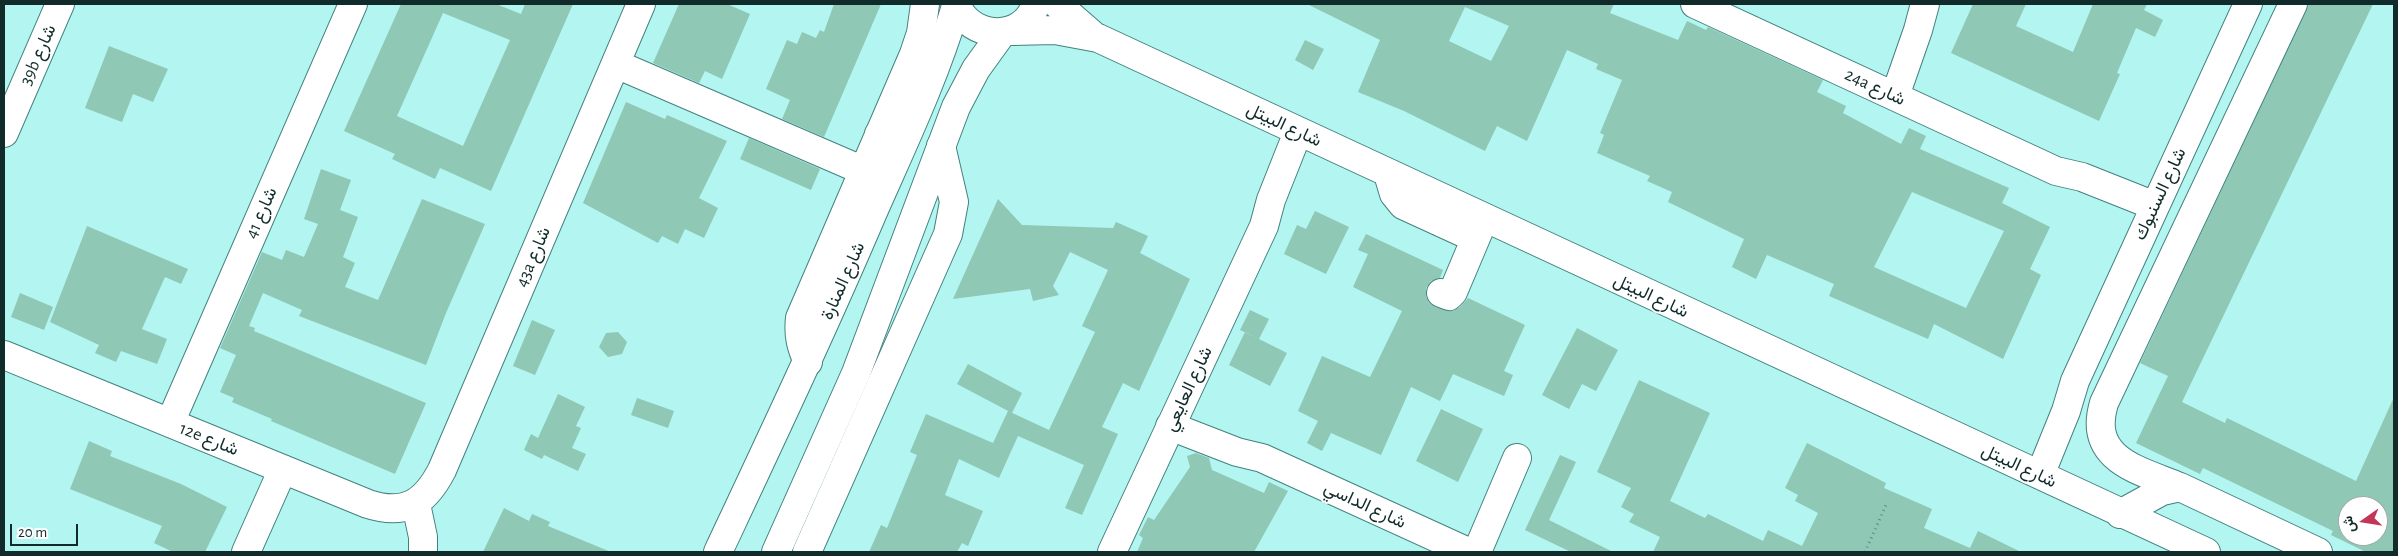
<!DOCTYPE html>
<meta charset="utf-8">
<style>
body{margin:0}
#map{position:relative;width:2398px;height:556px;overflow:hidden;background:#b3f5f1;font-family:"Alegreya Sans",Vazirmatn,sans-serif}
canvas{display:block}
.frame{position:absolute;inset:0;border:5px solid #102b2a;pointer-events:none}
.north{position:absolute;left:2338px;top:496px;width:50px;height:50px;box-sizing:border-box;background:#fff;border:1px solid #9faaaa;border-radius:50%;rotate:257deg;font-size:14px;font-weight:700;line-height:20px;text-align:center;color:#102b2a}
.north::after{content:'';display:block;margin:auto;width:18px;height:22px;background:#c53558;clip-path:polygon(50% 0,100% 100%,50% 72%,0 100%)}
.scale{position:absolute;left:10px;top:524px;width:68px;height:22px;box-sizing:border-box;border:2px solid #102b2a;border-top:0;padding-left:6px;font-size:15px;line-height:18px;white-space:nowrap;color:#102b2a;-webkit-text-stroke:4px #fff;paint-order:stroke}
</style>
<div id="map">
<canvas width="2398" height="556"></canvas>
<div class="frame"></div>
<div class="north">ش</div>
<div class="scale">20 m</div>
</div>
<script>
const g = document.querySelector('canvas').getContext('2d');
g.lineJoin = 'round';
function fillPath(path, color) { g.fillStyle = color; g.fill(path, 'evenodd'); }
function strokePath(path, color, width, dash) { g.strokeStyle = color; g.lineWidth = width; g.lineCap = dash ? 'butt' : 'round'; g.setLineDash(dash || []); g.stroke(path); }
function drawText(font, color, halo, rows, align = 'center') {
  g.font = font + ' "Alegreya Sans",Vazirmatn,sans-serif'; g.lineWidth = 4; g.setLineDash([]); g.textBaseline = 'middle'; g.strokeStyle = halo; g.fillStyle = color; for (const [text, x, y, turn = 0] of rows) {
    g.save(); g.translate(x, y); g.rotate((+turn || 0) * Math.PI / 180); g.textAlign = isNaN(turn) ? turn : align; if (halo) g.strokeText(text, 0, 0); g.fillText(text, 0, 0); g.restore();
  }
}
fillPath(new Path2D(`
 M401,4H496L521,14L525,4H573L491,191L440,168L435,179L392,159L395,154L344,131ZM443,13L510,40L463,146L397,116Z
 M679,4H727L750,14L722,79L705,71L699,83L653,63Z
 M834,4H881L824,137L782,119L790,100L766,89L787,40L797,44L802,32L816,38L820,30L824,32Z
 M1307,4H1614L1610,13L1678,40L1687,21L1706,30L1708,27L1823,80L1817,92L1846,106L1843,113L1901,144L1909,128L1926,136L1920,149L2009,188L2002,203L2050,227L2030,269L2041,275L2003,359L1934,324L1928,339L1829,296L1834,284L1767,255L1756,279L1732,267L1744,239L1668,202L1672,192L1647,181L1650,176L1597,153L1604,135L1600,133L1622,80L1596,69L1598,64L1567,50L1527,141L1497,126L1485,151L1404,111L1358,92L1380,40ZM1465,7L1509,26L1491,61L1449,41ZM1912,192L2004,231L1966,308L1874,267Z
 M1973,4H2026L2016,26L2073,52L2093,4H2147L2144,10L2163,20L2155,37L2136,28L2117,73L2120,74L2099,121L1951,53Z
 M2309,4H2373L2182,402L2225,423L2227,418L2356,481L2394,397V552H2366L2331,535L2333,531L2203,468L2200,474L2136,443L2168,376L2140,363ZM2348,506H2378V536H2348Z
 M1305,40L1324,49L1313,70L1295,60Z
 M109,46L168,69L153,102L133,94L122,122L85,108Z
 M626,102L665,119L667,115L727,141L699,198L718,208L704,238L685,229L678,244L662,236L658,243L583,203Z
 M749,138L820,169L811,190L740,159Z
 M321,169L351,180L340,210L358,217L343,257L355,263L345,287L378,300L422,199L485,224L446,313L426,365L299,316L302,310L263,293L249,326L255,328L254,331L426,403L395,474L271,421L272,419L232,402L234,398L220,392L236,355L220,348L262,252L282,260L286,250L304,257L318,224L304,219Z
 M998,199L1022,225L1113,228L1116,222L1148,236L1140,253L1190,279L1139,391L1123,383L1102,427L1118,434L1082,515L1065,508L1084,465L1018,436L999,478L959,459L945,495L983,511L968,546L962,543L957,552H869L881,525L887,528L905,484L917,455L910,452L926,414L993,443L1008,411L1049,430L1095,332L1082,326L1108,270L1070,252L1053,286L1059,295L1033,301L1030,289L953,299Z
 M1315,211L1349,227L1326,274L1284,254L1297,225L1306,229Z
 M87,226L188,269L181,284L165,277L142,329L167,339L157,364L121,351L116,362L95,353L99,345L50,322Z
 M1366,234L1443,270L1440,278L1431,281L1426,288V296L1429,303L1435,307L1453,311L1460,307L1468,298L1525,325L1504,371L1513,375L1504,396L1453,374L1440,401L1411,387L1381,455L1331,433L1322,451L1307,443L1318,421L1298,411L1322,356L1370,377L1402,311L1353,287L1368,254L1358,250Z
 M20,293L53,307L44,330L11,317Z
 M1250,310L1269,319L1259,339L1240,330Z
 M532,320L555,330L535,375L513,366Z
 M1577,328L1618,350L1596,391L1582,384L1569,409L1542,395Z
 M618,332L627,342L622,354L608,357L599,347L606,333Z
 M1245,332L1287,353L1270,386L1229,365Z
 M968,364L1022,393L1012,413L957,384Z
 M1639,380L1710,413L1670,501L1705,518L1708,514L1763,541L1768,530L1802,546L1818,513L1795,501L1798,495L1785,488L1807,443L1886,483L1884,488L1932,509L1924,528L1970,548L1978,531L2021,552H1653L1660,537L1629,522L1634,514L1621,507L1631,488L1597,472Z
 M558,394L585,407L576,426L581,428L572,448L586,454L578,471L544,455L542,459L524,450L531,434L538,438Z
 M637,398L674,411L668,428L631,415Z
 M1441,409L1483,429L1458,482L1416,461Z
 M89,441L112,451L110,456L181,484L227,507L205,552H173L154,543L162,526L70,489Z
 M1196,453L1209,458L1212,470L1264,493L1269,482L1288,491L1254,552H1137L1143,538L1139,535L1148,517L1154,520L1190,467L1187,456Z
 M1560,455L1576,462L1549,520L1613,552H1571L1525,530Z
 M504,508L529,521L532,514L550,522L548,526L611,552H483Z`), '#8fc8b4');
const minor = new Path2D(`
 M1057,4L1094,36
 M1695,4L2056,171L2082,177L2155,206
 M1012,31L1055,30L1098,38L2206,552
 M616,64L864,171
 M1895,96L1918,30L1925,4
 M4,133L60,4
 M1388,174L1394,194L1403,205L1475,238
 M1441,293L1449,296L1453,292L1483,221
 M4,355L368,504C405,516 425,503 442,470L641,4
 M808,362C801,347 798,335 800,318L914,54L921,33L925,4
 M170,423L353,4
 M1170,426L1237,452L1262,458L1468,552
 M2040,475L2066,411L2075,381L2248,4
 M2180,487C2139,470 2087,460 2104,403L2293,4
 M416,504L423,537V552
 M2120,514L2162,491L2180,487L2318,552
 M246,552L283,469
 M807,552L948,234L954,202L941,146
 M1112,552L1264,226L1271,200L1298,132
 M1477,552L1517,458`);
const major = new Path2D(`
 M956,4C970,40 1023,43 1036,4
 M879,134L917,111
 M718,552C771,439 824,327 873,212C903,144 935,77 956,6
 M776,552L856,373L956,107L976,69L1002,33`);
strokePath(minor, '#42827f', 30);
strokePath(major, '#42827f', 30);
strokePath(new Path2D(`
 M1865,552L1886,505`), '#5e8c8a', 3, [1, 4]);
strokePath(minor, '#fff', 28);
strokePath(major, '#fff', 28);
drawText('18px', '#102b2a', '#fff', [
 ["39b شارع",38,55,-66],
 ["24a شارع",1875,87,25],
 ["شارع البيتل",1284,125,25],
 ["شارع السنبوك",2160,194,-65],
 ["شارع 41",261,213,-66],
 ["43a شارع",533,257,-67],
 ["شارع المنارة",843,281,-66],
 ["شارع البيتل",1651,296,25],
 ["شارع العايعي",1188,389,-65],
 ["12e شارع",209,439,22],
 ["شارع البيتل",2019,466,25],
 ["شارع الداسي",1365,505,25]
]);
</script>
